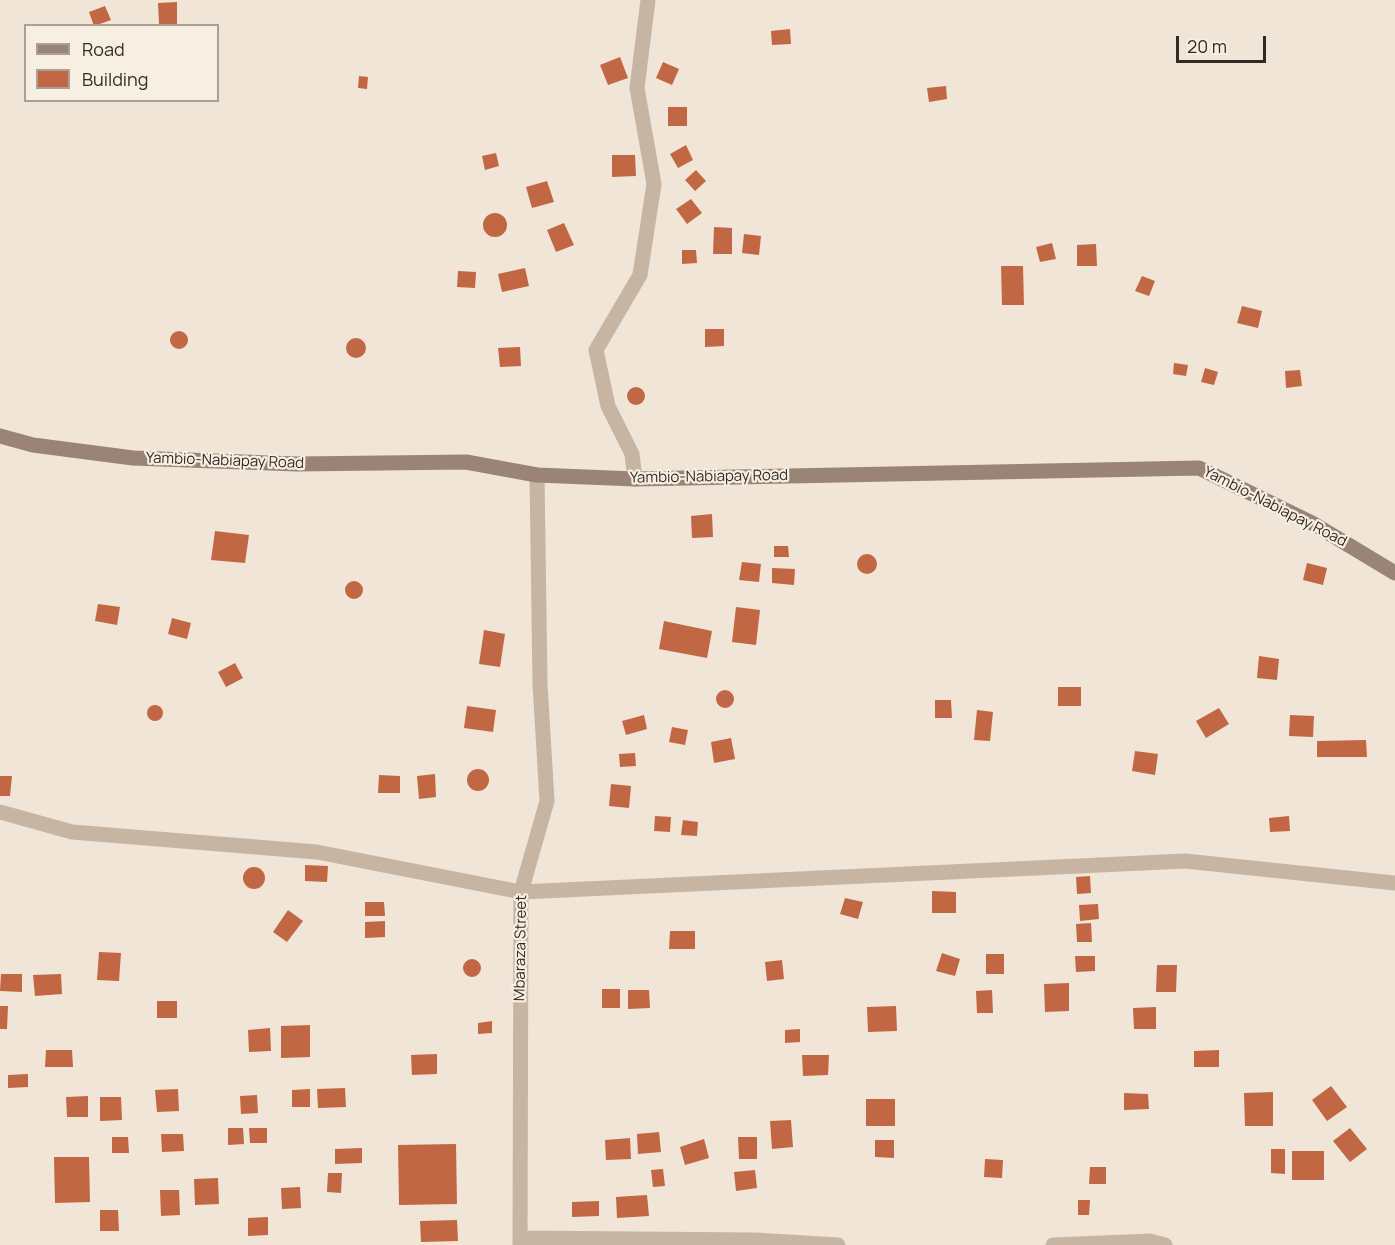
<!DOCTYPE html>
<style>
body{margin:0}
#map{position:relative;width:1395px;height:1245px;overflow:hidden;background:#f0e5d7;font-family:Manrope,sans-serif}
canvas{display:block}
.legend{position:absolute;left:24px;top:24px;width:195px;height:78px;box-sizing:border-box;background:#f8efe3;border:2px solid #a9a097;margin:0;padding:8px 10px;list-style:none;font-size:18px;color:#322a25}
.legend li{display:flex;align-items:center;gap:12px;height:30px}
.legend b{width:30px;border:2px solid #a9a097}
.scale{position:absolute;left:1176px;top:36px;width:90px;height:27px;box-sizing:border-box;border:3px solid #322a25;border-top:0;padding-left:8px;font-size:18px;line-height:21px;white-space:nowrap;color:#322a25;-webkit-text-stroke:4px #f8efe3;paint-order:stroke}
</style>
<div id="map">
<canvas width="1395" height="1245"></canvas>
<ul class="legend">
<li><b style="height:8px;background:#9a8475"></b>Road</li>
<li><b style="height:16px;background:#c26743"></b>Building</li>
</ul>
<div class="scale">20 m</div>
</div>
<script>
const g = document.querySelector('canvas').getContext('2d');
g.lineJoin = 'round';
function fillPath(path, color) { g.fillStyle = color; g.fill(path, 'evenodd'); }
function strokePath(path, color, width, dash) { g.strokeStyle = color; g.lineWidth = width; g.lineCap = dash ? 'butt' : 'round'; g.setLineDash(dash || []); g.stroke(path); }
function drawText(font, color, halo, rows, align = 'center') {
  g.font = font + ' Manrope,sans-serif'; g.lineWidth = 4.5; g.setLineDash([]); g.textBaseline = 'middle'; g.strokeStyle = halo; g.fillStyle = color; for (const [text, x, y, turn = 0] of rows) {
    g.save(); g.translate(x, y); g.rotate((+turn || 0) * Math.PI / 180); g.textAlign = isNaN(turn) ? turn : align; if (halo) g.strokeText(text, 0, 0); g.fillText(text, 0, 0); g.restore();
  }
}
fillPath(new Path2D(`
 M177,2V24H159L158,3Z
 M105,6L111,20L94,26L89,12Z
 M790,29L791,44L772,45L771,31Z
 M620,57L628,78L608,85L600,65Z
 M663,62L679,69L672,85L656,78Z
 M359,76L368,77L367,89L358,88Z
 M946,86L947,99L929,102L927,88Z
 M668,107H687V126H668Z
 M686,145L693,160L678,168L670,154Z
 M496,153L499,166L485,170L482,156Z
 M612,155H635L636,176L612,177Z
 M696,170L706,181L695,191L685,180Z
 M547,181L554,202L532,208L526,187Z
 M691,199L702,213L687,224L676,209Z
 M483 225a12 12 0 1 1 24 0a12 12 0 1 1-24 0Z
 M564,223L574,245L556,252L547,230Z
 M714,227L732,228V254H713Z
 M744,234L761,236L759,255L742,253Z
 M1052,243L1056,259L1040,262L1036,247Z
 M1096,244L1097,266H1077V245Z
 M682,250H696L697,263L682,264Z
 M1001,266H1023L1024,305H1002Z
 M525,268L529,286L502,292L498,274Z
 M458,271L476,272L475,288L457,287Z
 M1142,276L1155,281L1149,296L1135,291Z
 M1242,306L1262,311L1258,328L1237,323Z
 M705,329H724V346L705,347Z
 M170 340a9 9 0 1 1 18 0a9 9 0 1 1-18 0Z
 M346 348a10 10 0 1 1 20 0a10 10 0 1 1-20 0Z
 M520,347L521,366L500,367L498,348Z
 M1174,363L1188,365L1186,376L1173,374Z
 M1205,368L1218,372L1214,385L1201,382Z
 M1300,370L1302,386L1286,388L1285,371Z
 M627 396a9 9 0 1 1 18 0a9 9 0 1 1-18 0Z
 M712,514L713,537L692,538L691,516Z
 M215,531L249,535L245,563L211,560Z
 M774,546H788L789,557H774Z
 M857 564a10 10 0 1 1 20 0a10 10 0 1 1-20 0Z
 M742,562L761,564L759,582L739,580Z
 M1307,563L1327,568L1323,585L1303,580Z
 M772,568L795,569L794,585L772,583Z
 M345 590a9 9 0 1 1 18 0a9 9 0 1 1-18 0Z
 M98,604L120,607L117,625L95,621Z
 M736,607L760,610L756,645L732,642Z
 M172,618L191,623L187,639L168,634Z
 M664,621L712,631L707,658L659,649Z
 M484,630L505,634L500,667L479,664Z
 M1259,656L1279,659L1277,680L1257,678Z
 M235,663L243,678L226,687L218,672Z
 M1058,687H1081V706H1058Z
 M716 699a9 9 0 1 1 18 0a9 9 0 1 1-18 0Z
 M935,700H951L952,718H935Z
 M147 713a8 8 0 1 1 16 0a8 8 0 1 1-16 0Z
 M467,706L496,710L493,732L464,728Z
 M1219,708L1229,724L1206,738L1196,721Z
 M977,710L993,712L990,741L974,740Z
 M644,715L647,729L626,735L622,721Z
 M1290,715L1314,716L1313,737L1289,736Z
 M672,727L688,730L685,745L669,742Z
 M731,738L735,759L714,763L711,742Z
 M1366,740L1367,757H1317V741Z
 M1135,751L1158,754L1155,775L1132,771Z
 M635,753L636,766L620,767L619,754Z
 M467 780a11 11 0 1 1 22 0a11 11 0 1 1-22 0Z
 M435,774L436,797L419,799L417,776Z
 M379,775L400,776V793H378Z
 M0,776H12L10,796H0Z
 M611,784L631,786L629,808L609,806Z
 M655,816L671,817L670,832L654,831Z
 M1289,816L1290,831L1270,832L1269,818Z
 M683,820L698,822L697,836L681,835Z
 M305,865L328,866L327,882L305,881Z
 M243 878a11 11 0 1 1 22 0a11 11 0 1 1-22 0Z
 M1090,876L1091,893L1077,894L1076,877Z
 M932,891L956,892V913H932Z
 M845,898L863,902L858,919L840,914Z
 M365,902H384L385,916H365Z
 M1098,904L1099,919L1080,921L1079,905Z
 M288,910L303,921L287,942L273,932Z
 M385,921V937L365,938V922Z
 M1091,923L1092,942H1077L1076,924Z
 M670,931H695V949H669Z
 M99,952L121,953L119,981L97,980Z
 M942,953L960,959L955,976L936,971Z
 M986,954H1004V974H986Z
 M1075,956H1095V971L1076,972Z
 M463 968a9 9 0 1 1 18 0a9 9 0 1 1-18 0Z
 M782,960L784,979L767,981L765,962Z
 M1157,965H1177L1176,992H1156Z
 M1,974H22V992L0,991Z
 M61,974L62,994L35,996L33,975Z
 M1069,983V1011L1045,1012L1044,984Z
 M602,989H620V1008H602Z
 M628,990H649L650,1008L628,1009Z
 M992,990L993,1013H977L976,991Z
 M157,1001H177V1018H157Z
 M0,1006H8L7,1029H0Z
 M896,1006L897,1031L868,1032L867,1007Z
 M1156,1007V1029H1134L1133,1008Z
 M492,1021V1033L478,1034V1023Z
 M310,1025V1057L281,1058V1026Z
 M270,1028L271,1051L249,1052L248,1030Z
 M800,1029V1042L785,1043V1030Z
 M46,1050H72L73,1067H45Z
 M1219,1050V1067H1194V1051Z
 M437,1054V1074L412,1075L411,1055Z
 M802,1055H829L828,1075L803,1076Z
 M28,1074V1087L8,1088V1075Z
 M1331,1086L1347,1107L1327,1121L1312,1100Z
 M345,1088L346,1107L318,1108L317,1089Z
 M178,1089L179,1111L157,1112L155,1090Z
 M310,1089V1107H292V1090Z
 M1273,1092V1126H1245L1244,1093Z
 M1124,1093L1148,1094L1149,1109L1124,1110Z
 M257,1095L258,1113L241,1114L240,1096Z
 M88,1096V1117H67L66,1097Z
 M100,1097H121L122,1120L100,1121Z
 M866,1099H895V1126H866Z
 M791,1120L793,1147L772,1149L770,1121Z
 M228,1128H243L244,1144L228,1145Z
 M249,1128H267V1143H250Z
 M1350,1128L1367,1149L1350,1162L1333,1141Z
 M659,1132L661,1152L638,1154L637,1134Z
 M161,1134H183L184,1151L162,1152Z
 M112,1137H128L129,1153H112Z
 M738,1137H757V1159H739Z
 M630,1138L631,1159L606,1160L605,1140Z
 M704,1139L709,1158L685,1165L680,1147Z
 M875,1140H894V1158L875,1157Z
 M456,1144L457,1204L399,1205L398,1145Z
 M362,1148V1163L335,1164V1149Z
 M1271,1149H1285V1174L1271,1173Z
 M1292,1151H1324V1180H1292Z
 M54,1157H89L90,1202L55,1203Z
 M985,1159L1003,1160L1002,1178L984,1177Z
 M1090,1167H1106V1184H1089Z
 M663,1169L665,1186L653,1187L651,1170Z
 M755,1170L757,1188L736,1191L734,1172Z
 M328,1173H342L341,1193L327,1192Z
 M218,1178L219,1204L195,1205L194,1179Z
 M300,1187L301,1208L282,1209L281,1188Z
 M160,1190H179L180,1215L161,1216Z
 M647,1195L649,1216L617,1218L616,1197Z
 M1078,1200H1090L1089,1215H1078Z
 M599,1201V1216L572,1217V1202Z
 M100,1210H118L119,1231H100Z
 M268,1217V1235L248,1236V1218Z
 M457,1220L458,1241L421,1242L420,1221Z`), '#c26743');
strokePath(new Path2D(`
 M635,479L632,454L608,406L596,350L640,275L654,184L637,88L648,0
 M0,812L72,832L317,852L521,892L1185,861L1395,883
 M520,1238L755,1240L838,1245
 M520,1245L521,892L547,801L540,684L537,475
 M1053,1245L1150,1241L1165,1245`), '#c7b5a4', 15);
strokePath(new Path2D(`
 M0,436L33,445L133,458L297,464L466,462L537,475L635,479L1199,468L1312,523L1395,573`), '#9a8475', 15);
drawText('15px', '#322a25', '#f8efe3', [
 ["Yambio-Nabiapay Road",225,461,2],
 ["Yambio-Nabiapay Road",709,477,-1],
 ["Yambio-Nabiapay Road",1275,507,27],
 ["Mbaraza Street",521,948,-89]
]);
</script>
